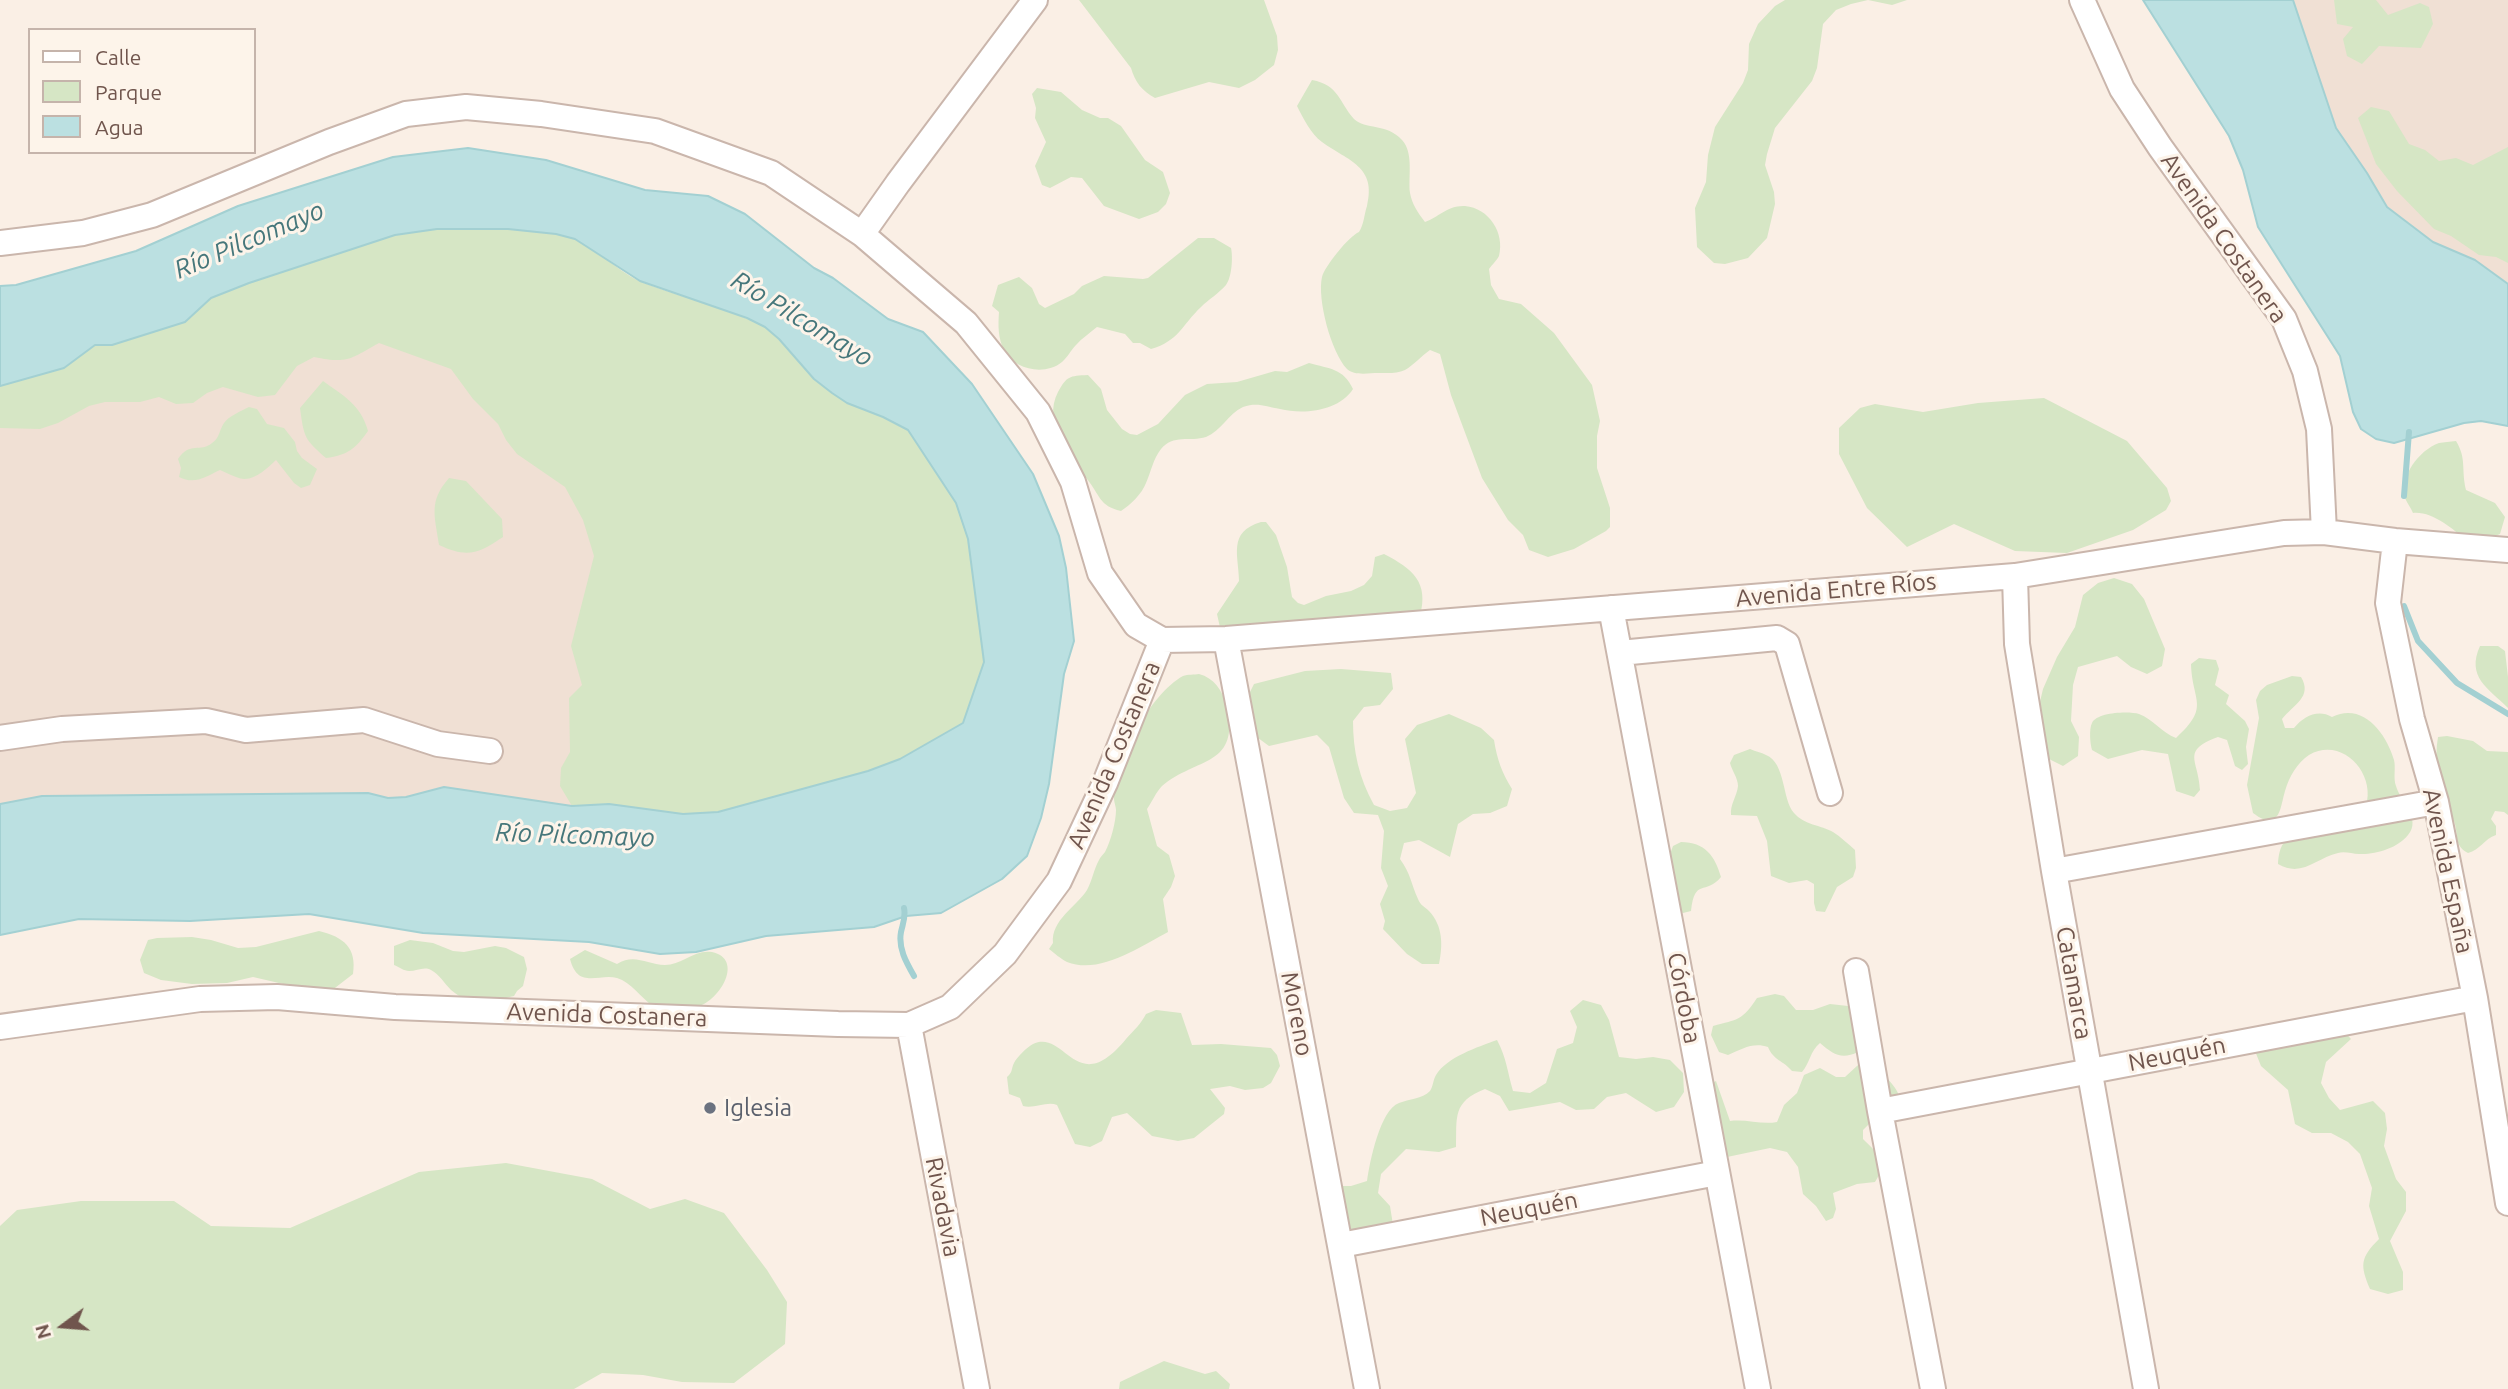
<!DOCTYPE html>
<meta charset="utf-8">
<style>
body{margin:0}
#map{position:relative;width:2508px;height:1389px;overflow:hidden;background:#faefe5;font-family:Ubuntu,sans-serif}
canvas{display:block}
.legend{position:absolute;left:28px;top:28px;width:228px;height:126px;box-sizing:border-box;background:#fdf4ea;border:2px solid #c5b4ab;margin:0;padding:9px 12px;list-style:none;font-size:21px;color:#70554d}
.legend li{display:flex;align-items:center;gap:14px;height:35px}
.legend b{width:35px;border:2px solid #c5b4ab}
.north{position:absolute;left:28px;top:1291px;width:70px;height:70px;-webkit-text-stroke:5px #fdf4ea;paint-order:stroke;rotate:254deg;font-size:19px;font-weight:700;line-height:28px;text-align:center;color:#70554d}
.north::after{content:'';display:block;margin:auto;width:24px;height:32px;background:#70554d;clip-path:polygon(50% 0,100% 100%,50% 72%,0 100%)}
</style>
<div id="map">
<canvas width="2508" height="1389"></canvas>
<ul class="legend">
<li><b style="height:9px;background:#fff"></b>Calle</li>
<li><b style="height:19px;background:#d6e6c5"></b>Parque</li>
<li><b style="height:19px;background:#bbe0e1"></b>Agua</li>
</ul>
<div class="north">N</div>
</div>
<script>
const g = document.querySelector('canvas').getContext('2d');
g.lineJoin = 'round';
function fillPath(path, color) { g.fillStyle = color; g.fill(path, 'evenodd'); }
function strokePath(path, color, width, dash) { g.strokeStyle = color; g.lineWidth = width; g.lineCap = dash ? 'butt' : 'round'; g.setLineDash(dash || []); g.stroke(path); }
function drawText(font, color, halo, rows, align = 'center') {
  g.font = font + ' Ubuntu,sans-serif'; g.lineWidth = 6; g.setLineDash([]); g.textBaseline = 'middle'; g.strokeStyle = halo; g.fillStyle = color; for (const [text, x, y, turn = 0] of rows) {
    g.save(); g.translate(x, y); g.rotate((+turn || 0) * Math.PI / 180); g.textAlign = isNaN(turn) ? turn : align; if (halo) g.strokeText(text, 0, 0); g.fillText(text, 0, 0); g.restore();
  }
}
fillPath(new Path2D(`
 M2221,0H2508V340L2465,319Z
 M565,193L926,779L0,879V327Z`), '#f0e0d4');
fillPath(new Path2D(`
 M1079,0H1264L1277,36L1278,50L1274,65L1255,80L1239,88L1209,82L1155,98C1142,91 1135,82 1131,68Z
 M1785,0H1907L1892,5L1868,0L1851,4L1836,10L1823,24L1817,68L1812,81L1775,128L1767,154L1765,165L1774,192L1775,204L1767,238L1748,258L1725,264L1714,263L1697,247L1695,208L1706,182L1708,155L1715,127L1743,83L1748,70L1749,44L1758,24L1775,6Z
 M2334,0H2376L2388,15L2420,3L2429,7L2433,24L2421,48L2379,46L2362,64L2347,56L2343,39L2353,27L2337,24Z
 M1312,80C1339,85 1339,102 1354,119C1365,130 1387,123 1402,140C1414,153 1408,177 1410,193C1412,204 1418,213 1425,222C1439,217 1448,205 1465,206C1489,208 1505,233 1499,256C1497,260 1492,265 1489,269L1491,285L1499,299L1521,304L1554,333L1592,385L1600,421L1597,436V468L1610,508V527L1606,531L1574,549L1548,557L1529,550L1523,535L1508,520L1482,478L1451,395L1440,354L1430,350C1421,356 1414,365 1405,370C1397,374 1387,373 1378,373C1369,373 1354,376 1347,369C1331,352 1317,299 1322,277C1325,266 1349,236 1359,232C1364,224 1364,215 1367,206C1377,166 1348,161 1322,142C1311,134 1303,118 1297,106Z
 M1037,88L1061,92L1082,110L1100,118H1108L1121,126L1145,160L1163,172L1170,193L1166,204L1158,212L1139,219L1104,206L1082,178L1071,177L1050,188L1042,185L1035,166L1046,142L1035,118L1036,108L1032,94Z
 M2371,107L2389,111L2409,144L2425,150L2439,161L2456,158L2473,165L2508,147V263L2496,257L2479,255L2451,236L2434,229L2397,191L2376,164L2358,118Z
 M437,229C471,229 546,226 576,239C600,251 619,273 644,283C684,298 727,308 765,327L883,417L908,430L956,503L968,539L984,662L963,723L900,759L868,771L718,812L683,814L609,804L572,806L560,786L561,768L570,752L569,698L582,685L571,646L594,556L583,520L565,487L517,454L506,440L498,424L473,399L451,369L379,343C350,359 348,364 314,357L297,366L275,395L258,397L223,387L207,393L193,403L176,404L159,397L140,402H105L89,406L58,423L40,429L0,428V386L64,368L95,345H112L185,322L211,298L249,283L390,235Z
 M1198,238H1214L1231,248C1233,257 1232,277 1226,285C1219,293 1208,300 1201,307C1182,325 1179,341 1151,349L1140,343H1133L1125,334L1097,327C1090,333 1082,338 1076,345C1071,350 1067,358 1062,362C1045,376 1014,370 1004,350C998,338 998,326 999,312L992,306L998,285L1019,277L1032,288L1039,304L1045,308L1074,294L1082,286L1104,276L1143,279L1148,278Z
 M1309,363C1330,369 1343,368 1353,389C1339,411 1304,415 1280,409C1266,407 1258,402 1243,407C1228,414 1221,431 1206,437C1190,442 1173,434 1161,449C1153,459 1151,472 1146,483C1142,494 1130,505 1121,511C1099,506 1100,495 1087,479C1069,457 1042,422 1058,392C1067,376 1069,376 1088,375L1101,389L1107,410L1122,429L1130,434L1137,435L1158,424L1185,395L1207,384L1237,382L1275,371L1287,372Z
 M323,381C344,396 361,405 368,431C355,449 348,455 326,458C304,439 304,437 300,408Z
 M2044,398L2127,441L2167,488L2171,501L2166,510L2133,530L2067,553L2015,551L1954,524L1907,547L1867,508L1839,454V428L1860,408L1875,404L1923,412L1978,403Z
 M249,407L257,409L267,424L284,428L295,442L297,451L302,458L317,469L310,485L301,488L294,483L276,460C265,470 252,484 236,477C230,475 225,472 220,470C205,477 195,485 179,477L181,468L178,459C190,441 200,453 212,443C220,438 219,430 224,423C229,416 241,411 249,407Z
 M2456,441C2467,459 2461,469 2466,490L2495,503L2505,517L2500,534L2484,540L2467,541C2453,529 2432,511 2413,513C2411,508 2407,503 2405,498C2399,477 2419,450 2439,443C2444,442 2450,442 2456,441Z
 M449,478L466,481L502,519L503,537C478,554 467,558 439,545C435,516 428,502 449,478Z
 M1261,522H1266L1276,535L1287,567L1292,597L1298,603L1304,605L1326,596L1351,591L1364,585L1372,576L1375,557L1384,554C1413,569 1429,582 1420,616L1221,632L1217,614L1239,581C1239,556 1227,532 1261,522Z
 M2114,578L2132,584L2144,599L2165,649L2162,666L2147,674L2131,667L2117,656L2078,667L2073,685L2071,721L2079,737L2078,756L2063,766L2047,758L2039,706L2043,689L2057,657L2075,627L2083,595L2098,583Z
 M2480,646H2498L2505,651L2508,677V708C2488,688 2466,677 2480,646Z
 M2199,658L2216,660L2219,669L2215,685L2229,695L2226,704L2245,721L2249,729L2246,747L2248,764L2242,770L2235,766L2227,740L2218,737C2180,751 2199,760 2200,790L2194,797L2176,791L2168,754L2142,750L2108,759L2092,750C2090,743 2089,729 2092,723C2097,712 2129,711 2139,714C2153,719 2162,733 2176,738C2211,706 2192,702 2191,664Z
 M1341,669L1391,673L1393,689L1380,705L1364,707L1353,721C1353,751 1359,778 1374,805L1390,811L1407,808L1416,793L1405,739L1417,725L1449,714L1481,728L1494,740C1497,759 1502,773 1512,789L1507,806L1490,813L1473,814L1458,824L1450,857L1419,840L1404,843L1400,859C1411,874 1411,884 1418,899C1420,905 1425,907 1429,911C1443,926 1443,945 1439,964H1422L1407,954L1383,929L1385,921L1380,904L1388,886L1381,868L1384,831L1378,815L1354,813L1344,798L1329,747L1317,735L1269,746L1254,735L1246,700L1254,684L1305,671Z
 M1199,674C1214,678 1222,690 1226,704C1242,767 1196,757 1162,786C1156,792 1152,802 1147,809L1157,846L1169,855L1175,876L1171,887L1163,899L1168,932C1139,947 1100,975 1067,962C1061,959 1054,953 1049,949L1053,943C1051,920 1076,907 1087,890C1092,881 1094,869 1099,860C1100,857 1103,855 1105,852C1111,841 1116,821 1116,810C1116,807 1114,802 1114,799C1115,761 1150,694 1183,676C1188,674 1194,675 1199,674Z
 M2292,676L2301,677C2313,697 2293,705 2282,719L2285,728H2294C2304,716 2318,709 2332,717C2363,702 2386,733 2394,760C2396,768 2393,778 2396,786C2400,801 2422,819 2408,835C2398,848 2375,855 2359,854C2352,854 2345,851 2338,853C2316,858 2302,878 2278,864C2279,847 2284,833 2304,839L2366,806C2376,773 2342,736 2309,755C2297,763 2289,777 2285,791C2280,808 2280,833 2253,813L2247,785L2259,718L2256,700L2260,691L2267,685Z
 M2447,736L2473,741L2487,751L2508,752V815L2504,812L2495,811L2491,819L2496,826V835C2484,839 2480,850 2468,853C2453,845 2459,835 2454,821C2452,816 2448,811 2446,806C2438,785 2434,758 2438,737Z
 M1750,749C1756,752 1761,752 1766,755C1786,763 1782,800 1794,813C1804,825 1821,825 1833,832C1841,837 1848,844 1855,850L1856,868L1853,877L1837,887L1825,912L1816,911L1814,903V884L1807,880L1789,883L1771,876L1767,841L1757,816L1731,815C1730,804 1737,796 1738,786C1738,778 1732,771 1730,763L1734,755Z
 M1681,842C1705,842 1715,856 1721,877C1705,896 1695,877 1691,911L1683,913L1675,908L1670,854L1673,846Z
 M319,931C344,937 357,948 353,974L331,991L318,992L253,977L227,983L192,984L161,980L144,973L140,960L148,940L157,938L192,937L211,940L238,948L256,947Z
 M410,940L433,943L453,951L464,952L495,946L506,948L524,957L527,969L523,986L517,991L514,996C490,1002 472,1008 451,990C444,983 440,975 431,970C424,966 417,971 409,971C404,971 399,967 394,965V946Z
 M585,950L617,964C635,953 647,965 665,965C681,965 695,949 712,952C744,959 721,1000 697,1007C684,1010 666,1006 653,1006C641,998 631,982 617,978C599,973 578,990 570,959Z
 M1775,994L1784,996L1796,1010H1813L1830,1004L1848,1006L1852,1014L1858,1052C1841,1060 1833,1054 1820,1043C1810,1051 1810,1063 1802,1072L1792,1071C1784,1061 1773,1060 1768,1047C1753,1042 1742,1049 1728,1055L1719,1052L1711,1035L1713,1026C1738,1019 1742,1021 1757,998Z
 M1583,1000L1601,1005L1609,1020L1619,1057L1636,1059L1653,1057L1670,1060L1683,1073L1684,1092L1674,1107L1656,1112L1626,1093L1607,1097L1594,1109L1576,1110L1560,1102L1509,1111L1500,1096L1485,1089C1452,1102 1457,1117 1456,1147L1439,1152L1406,1149L1381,1174L1378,1193L1390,1206L1393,1225L1356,1254L1333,1186H1351L1367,1181C1370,1161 1380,1110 1399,1103C1409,1099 1422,1099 1430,1091C1433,1087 1433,1080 1436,1075C1447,1057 1478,1047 1497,1040C1507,1059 1507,1071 1513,1091L1530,1093L1546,1083L1557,1049L1573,1043L1577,1027L1570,1011Z
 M1156,1010L1181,1013L1192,1045L1221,1044L1271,1048L1277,1055L1280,1066L1271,1083L1263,1088L1245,1090L1230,1086L1210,1089L1225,1108L1224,1114L1194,1138L1178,1141L1152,1136L1127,1113L1112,1117L1102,1141L1090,1147L1075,1144L1057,1105C1047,1101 1034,1109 1023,1106L1020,1098L1009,1094L1007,1077C1013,1072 1011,1069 1014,1063C1017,1057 1027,1047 1033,1044C1066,1029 1076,1100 1126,1039C1134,1030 1141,1024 1146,1014Z
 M2340,1027L2351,1039L2326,1062L2321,1083L2329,1098L2340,1110L2373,1101L2385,1113L2387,1129L2384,1146L2396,1179L2406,1192V1211L2390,1241L2403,1272V1290L2388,1294L2370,1289C2360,1265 2360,1258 2379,1239L2369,1206L2372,1188L2360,1154L2348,1142L2331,1133H2312L2295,1124L2288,1090L2261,1066L2255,1051Z
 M1858,1065C1884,1065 1918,1104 1893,1126L1869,1124L1863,1130V1139C1878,1154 1889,1161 1875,1182L1857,1184L1833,1193L1836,1209L1833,1218L1826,1221L1816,1206L1803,1194L1798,1167L1787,1152L1770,1148L1727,1157L1718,1141L1708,1085L1716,1081L1730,1121C1747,1119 1762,1125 1777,1122L1784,1105L1797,1093L1804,1075L1820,1068L1836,1077H1845Z
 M506,1163L592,1179L650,1209L685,1199L724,1213L767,1270L787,1302L785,1344L734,1383L682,1382L643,1375L602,1373L574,1389H0V1226L17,1210L81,1201H174L211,1226L290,1228L419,1172Z
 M1164,1361L1205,1374L1216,1371L1230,1384L1229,1389H1119L1120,1382Z`), '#d6e6c5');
const water = new Path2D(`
 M2143,0H2293L2336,128L2367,173L2387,207L2433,242L2475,260L2508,284V426L2481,421L2464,423L2394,443L2376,439L2361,429L2353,412L2340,356L2258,227L2243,170L2229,136Z
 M468,148L546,160L645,190L708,196L745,214L814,268L833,278L888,319L923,332L972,384L1033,474L1059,536L1066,568L1074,641L1064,674L1049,784L1041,818L1027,856L1002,879L941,913L906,916L874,927L766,936L696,952L660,954L589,942L423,933L309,914L190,921L79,919L0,935V804L42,796L368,793L388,798L406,797L444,787L572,806L609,804L683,814L718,812L868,771L900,759L963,723L984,662L968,539L956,503L908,430L883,417L847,403L832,393L814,379L779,339L765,327L747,318L640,281L575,239L556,234L508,229H437L395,235L249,283L211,298L185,322L112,345H95L64,368L0,386V286L16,285L136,251L238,206L393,157Z`);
fillPath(water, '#bbe0e1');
strokePath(water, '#a3d0d2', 2);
strokePath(new Path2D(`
 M2404,496L2409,432
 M2404,606L2418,641L2457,683L2508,714
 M904,908C906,917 903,923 901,932C898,948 906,962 914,976`), '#a3d0d2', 6);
const minor = new Path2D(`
 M2082,0L2122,89L2160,147L2284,319L2305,371L2319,429L2324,532
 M862,234L898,183L1035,0
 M0,243L83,233L152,215L329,142L406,114L466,107L541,114L655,131L771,173L862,234L966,323L1038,412L1073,482L1100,573L1136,625L1162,640
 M2395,541L2388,603L2412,719L2436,802L2475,998L2508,1203
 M2015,576L2017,644L2054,871L2146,1389
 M1611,608L1758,1389
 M1226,639L1367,1389
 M1162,640L1226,639L2015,576L2284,533L2324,532L2395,541L2508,550
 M1620,653L1777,638L1787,644L1830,793
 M0,738L62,729L206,721L246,730L364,720L438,744L490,751
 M2054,871L2436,802
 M1856,971L1880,1111L1933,1389
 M909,1025L977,1389
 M0,1027L200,999L277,997L395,1007L838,1024L909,1025L950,1007L1005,954L1059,881L1105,783L1162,640
 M1880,1111L2475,998
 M1341,1245L1717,1173`);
strokePath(minor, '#cab6ac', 28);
strokePath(minor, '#fff', 24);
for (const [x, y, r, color] of [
 [710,1108,7,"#6b7280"]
]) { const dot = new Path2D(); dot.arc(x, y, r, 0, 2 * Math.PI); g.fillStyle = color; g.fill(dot); strokePath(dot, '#fdf4ea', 2.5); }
drawText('24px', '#70554d', '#fdf4ea', [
 ["Avenida Costanera",2224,238,55],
 ["Avenida Entre Ríos",1836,590,-5],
 ["Avenida Costanera",1114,755,-67],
 ["Avenida España",2448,871,78],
 ["Catamarca",2074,983,80],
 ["Córdoba",1684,998,79],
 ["Moreno",1297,1014,79],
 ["Avenida Costanera",607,1015,2],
 ["Neuquén",2177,1054,-11],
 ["Rivadavia",943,1207,79],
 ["Neuquén",1529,1209,-11]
]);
drawText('24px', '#5b616d', '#fdf4ea', [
 ["Iglesia",724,1108]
], 'left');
drawText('italic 26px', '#46777b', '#fdf4ea', [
 ["Río Pilcomayo",249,240,-23],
 ["Río Pilcomayo",802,319,31],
 ["Río Pilcomayo",575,835,2]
]);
</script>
